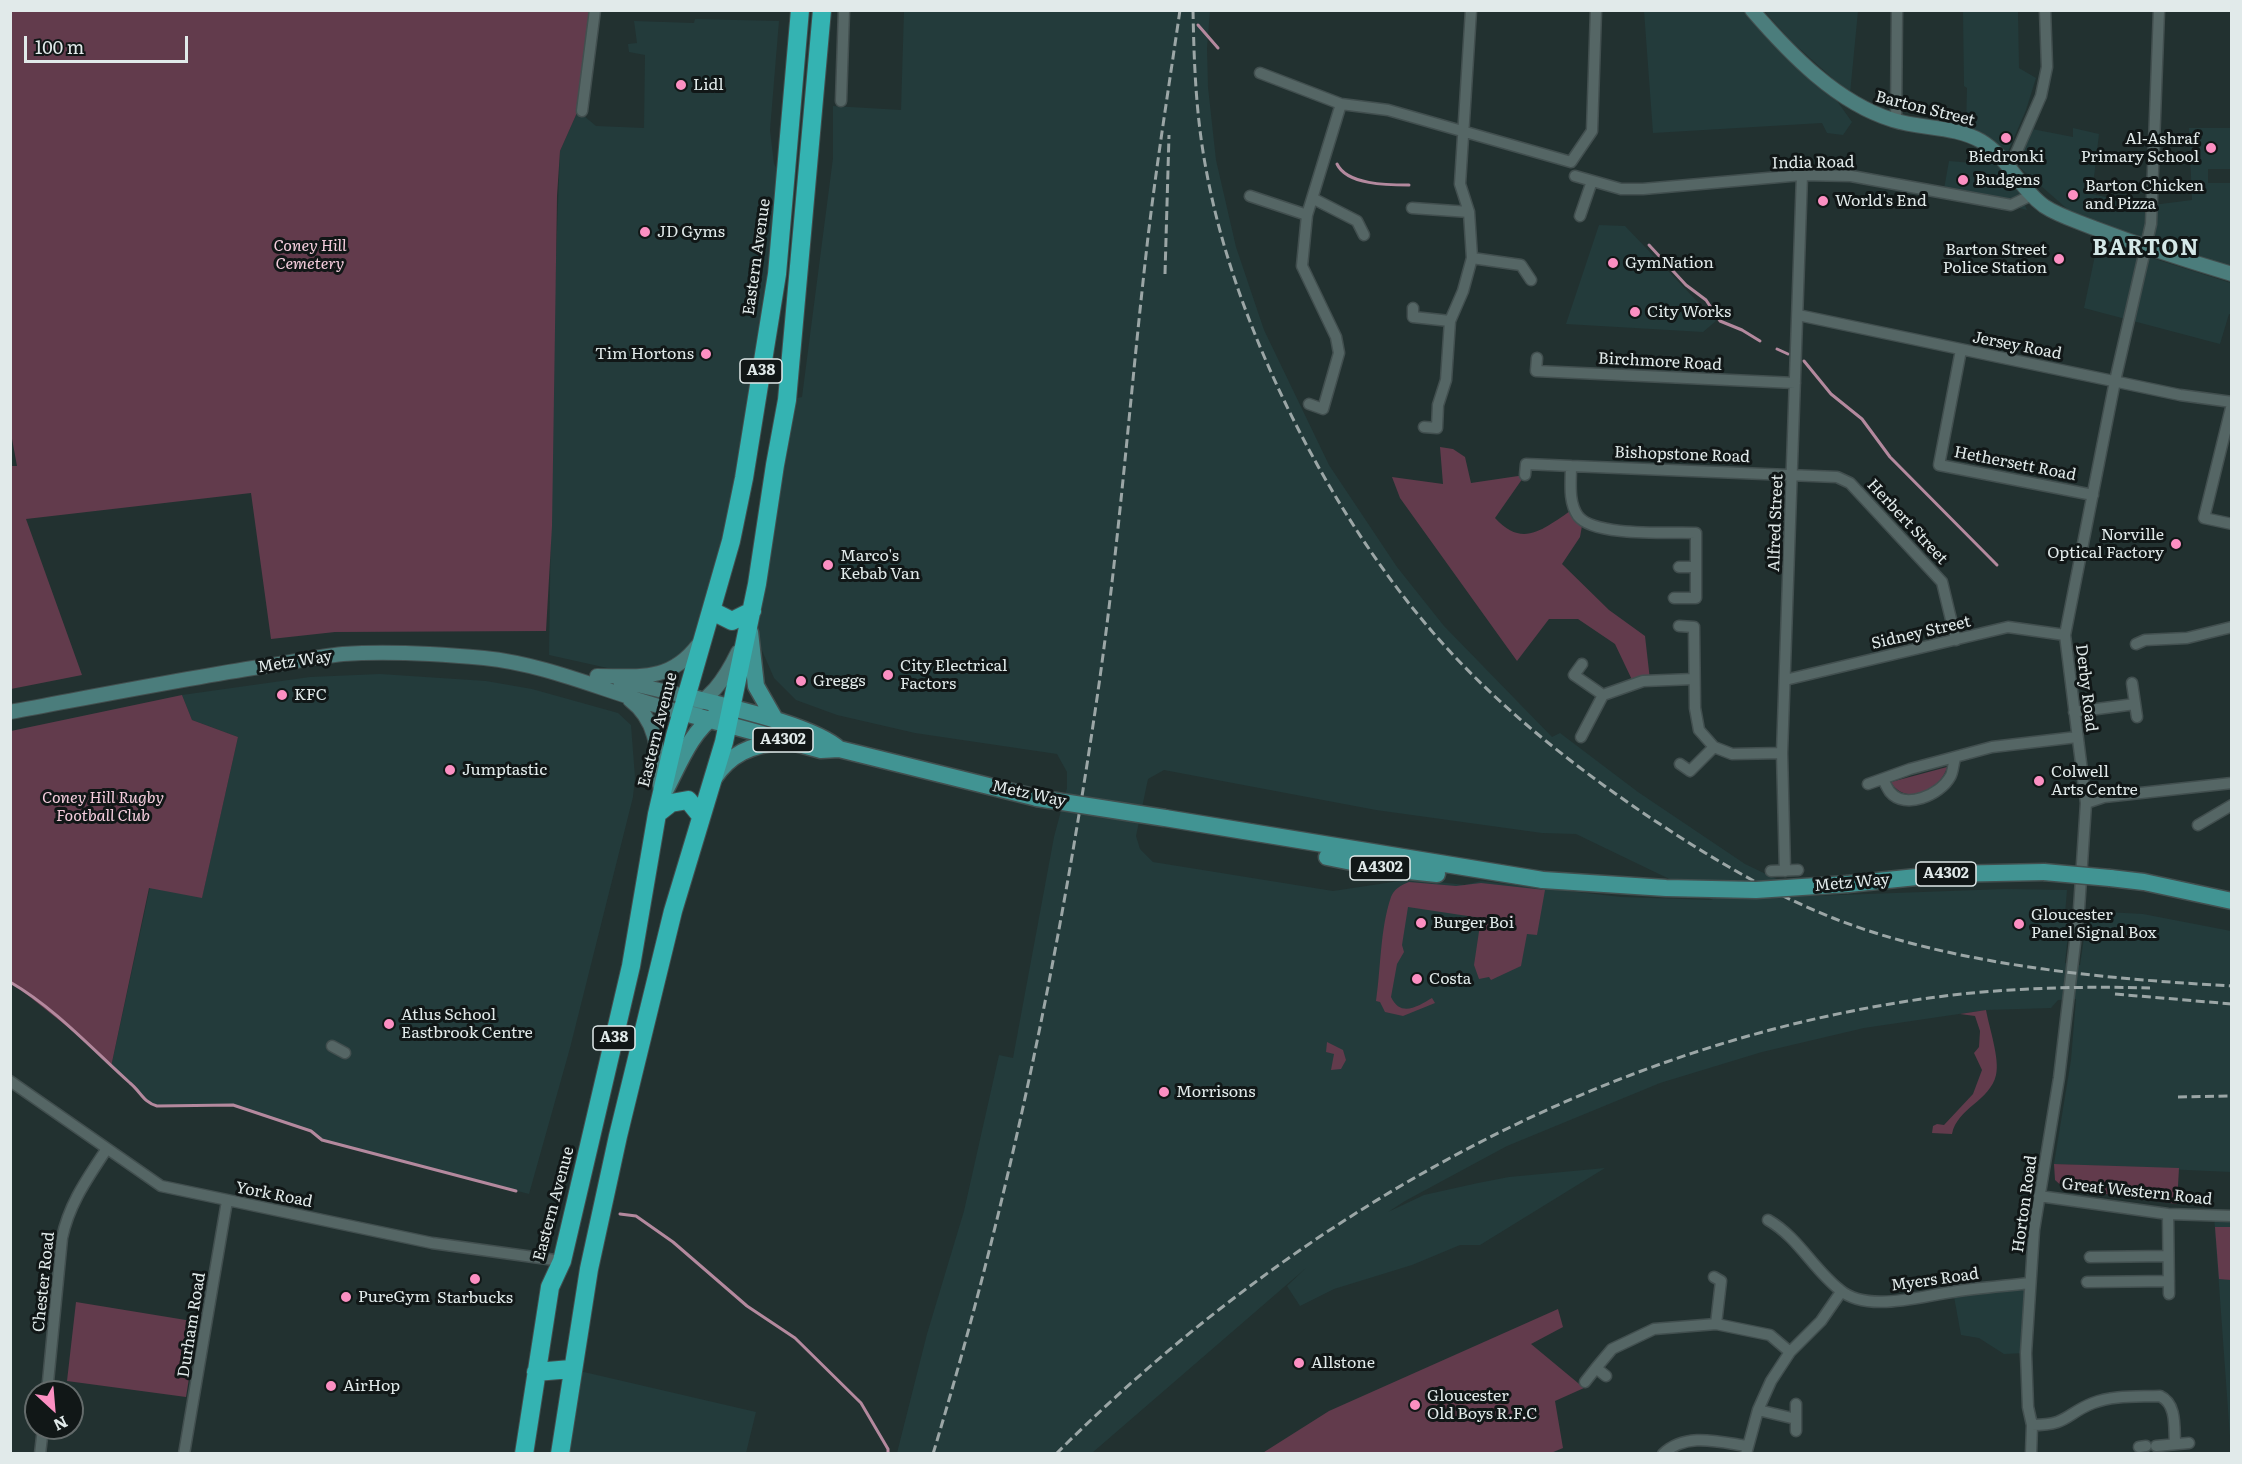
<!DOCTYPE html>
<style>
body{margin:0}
#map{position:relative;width:2242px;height:1464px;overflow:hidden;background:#223130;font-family:Literata,serif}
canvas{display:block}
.frame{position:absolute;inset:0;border:12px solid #e1eaea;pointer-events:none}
.north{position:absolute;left:24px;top:1380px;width:60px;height:60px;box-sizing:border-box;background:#111717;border:2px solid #646b6b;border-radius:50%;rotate:154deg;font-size:16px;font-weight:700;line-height:24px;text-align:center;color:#e1eaea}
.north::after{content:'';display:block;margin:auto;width:21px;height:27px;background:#fc8fc2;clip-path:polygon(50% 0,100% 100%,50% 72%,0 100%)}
.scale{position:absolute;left:24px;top:36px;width:164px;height:27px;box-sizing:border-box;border:3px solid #e1eaea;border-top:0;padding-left:8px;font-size:18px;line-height:21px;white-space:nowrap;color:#e1eaea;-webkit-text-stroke:4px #111717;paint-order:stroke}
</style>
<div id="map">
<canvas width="2242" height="1464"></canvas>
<div class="frame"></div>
<div class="north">N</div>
<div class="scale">100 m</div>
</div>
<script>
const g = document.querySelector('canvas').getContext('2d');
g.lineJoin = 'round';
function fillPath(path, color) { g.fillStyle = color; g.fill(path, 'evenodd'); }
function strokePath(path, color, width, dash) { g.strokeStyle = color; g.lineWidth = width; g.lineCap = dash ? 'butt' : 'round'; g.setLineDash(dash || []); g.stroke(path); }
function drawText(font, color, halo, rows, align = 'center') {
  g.font = font + ' Literata,serif'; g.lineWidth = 6; g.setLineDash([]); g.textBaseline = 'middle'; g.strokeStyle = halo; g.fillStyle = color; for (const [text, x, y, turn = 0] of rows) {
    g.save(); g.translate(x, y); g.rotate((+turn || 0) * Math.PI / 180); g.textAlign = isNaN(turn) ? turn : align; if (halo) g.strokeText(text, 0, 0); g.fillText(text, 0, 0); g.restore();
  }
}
fillPath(new Path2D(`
 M904,11H1210L1207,48L1208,87L1216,160L1236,247L1264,330L1329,465L1397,567L1444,626L1552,737L1560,733L1638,792L1745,864L1812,896L2005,889L2067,890L2065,915L2070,916L2065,963L2080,965L2088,911L2143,914L2231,931V1172L2054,1164L2071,1060L2076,999L2058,1000L2051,1008L1986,1010L1864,1028L1762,1052L1660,1083L1507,1146L1405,1201L1388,1212L1424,1195L1478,1183L1509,1177L1605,1168L1480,1245H1460L1412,1265L1334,1289L1300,1306L1287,1286L1306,1268L1092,1453H897L927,1334L964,1211L999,1055L1013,1058L1054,837L1067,788V772L1057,754L915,733L837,715L796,700L774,678L750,623L787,400L802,397L833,158V106L901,110ZM1164,770L1376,810L1542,833L1576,834L1713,900L1621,897L1481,881L1465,885L1413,879L1333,891L1153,862L1140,849L1136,836L1148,779Z
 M1644,11H1746L1778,48L1837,101L1852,122L1843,135L1827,133L1822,123L1653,133Z
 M1764,11H1858L1850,94L1791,41Z
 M1963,11H2018L2019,68L2036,78L2026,110L2007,154L1966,128L1967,88L1964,86Z
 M695,19L779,21L770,130L774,164L778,171L772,255L732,494L716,568L693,642L671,664L648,670L612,669L549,655L554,312L560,151L576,115L584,116L596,126L644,128L645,55L629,52L628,44L637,43L634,21L694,23Z
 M2073,128L2099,134L2092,194L2145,206L2192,200L2189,128H2231V169H2208V183H2231V271L2073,214L2017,165L2032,129L2073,137Z
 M1949,161L1984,164L1994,161L2002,164L2015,181L2027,210L1944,189Z
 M1599,225L1625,226L1716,321L1703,332L1566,324Z
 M2098,241L2231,283V315L2229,314L2220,344L2084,308Z
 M380,674L486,681L532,689L618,713L631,725L635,777L633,797L570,1048L529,1194L322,1140L311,1131L234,1105L157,1106L147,1103L131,1083L111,1067L150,887L202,897L238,737L192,720L182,695L310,677Z
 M2214,1216H2231V1437H2230Z
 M2030,1283L2026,1353L2004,1354L1979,1338L1961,1335L1953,1291Z
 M571,1369L756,1412L746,1453L560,1454Z`), '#233b3b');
fillPath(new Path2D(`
 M10,11H590L576,115L560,151L557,196L552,526L546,631L335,632L271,639L251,493L26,519L82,675L11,689L10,466H17L10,428Z
 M1440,447L1453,449L1465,457L1471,483L1525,475L1495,518C1524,550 1545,527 1575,508L1583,520L1580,537L1562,564L1609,610L1645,636L1650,680L1634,684L1615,644L1578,619H1549L1517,661L1400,498L1392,477L1443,484Z
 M182,695L192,720L238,737L202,898L149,888L111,1067L89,1044L11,982V731Z
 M1947,767C1942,789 1904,807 1891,782Z
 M1409,882L1456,886L1481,883L1545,890L1537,935L1527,934L1521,966L1491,980L1489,977L1479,979L1474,965L1481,918L1408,907L1402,945L1404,952L1397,964L1391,997C1401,1018 1418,1006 1432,998L1435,1003L1403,1016L1385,1012L1380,1002L1376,1001C1381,968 1380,929 1391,897C1394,889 1401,885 1409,882Z
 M1986,1010C1989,1027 2000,1059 1996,1075C1990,1101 1957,1108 1952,1134L1932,1133L1933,1126L1937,1124L1944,1125L1973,1094L1982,1070L1974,1053L1979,1047L1980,1031L1975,1016L1960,1014Z
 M1327,1042L1343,1050L1346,1060L1341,1069L1331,1070L1334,1054L1326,1052Z
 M2054,1164L2179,1168L2177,1204L2064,1188L2055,1180Z
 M2215,1227H2231V1280L2219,1279Z
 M76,1302L198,1322L186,1397L67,1381Z
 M1558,1309L1563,1327L1531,1344L1584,1388L1555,1401L1563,1448L1551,1453L1261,1454L1329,1411Z`), '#623b4c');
strokePath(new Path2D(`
 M1198,25L1218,48
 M1337,164C1347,185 1388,185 1409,185
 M1649,245L1686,285L1706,300L1720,321L1742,330L1760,341
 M1777,349L1788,354
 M1804,361L1831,394L1862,419L1890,457L1997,565
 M10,982C55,1008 92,1049 130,1083C141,1092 143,1102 157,1106L233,1105L311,1131L322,1140L516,1191
 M620,1214L636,1216L673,1242L747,1306L795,1338L861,1403L888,1449V1454`), '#b4899e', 3);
const street = new Path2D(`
 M1260,73L1341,104L1388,110L1571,162L1592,131L1596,10
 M841,101L844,10
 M582,111L595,10
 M1896,121L1897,10
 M2010,167L2041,96L2047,67L2045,10
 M1575,176L1621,189H1643L1802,175L1851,176L2011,205L2032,195
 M1250,196L1307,215
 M1314,199L1357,221L1364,235
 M1412,208L1469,212
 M1580,216L1592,181
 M1472,258L1521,265L1531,280
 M1413,308V317L1450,321
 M1798,315L2180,395L2232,402
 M1961,350L1939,465L2093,495
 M1537,358L1536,371L1795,383
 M1309,404L1323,409L1339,353L1336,337L1302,266L1307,215L1341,104
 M2232,404L2204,518L2232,524
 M1424,427L1437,428L1438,405L1446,380L1450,321L1463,291L1472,258L1469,212L1460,184L1471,10
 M1571,466L1837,477L1850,483L1942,582L1956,640
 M1525,475L1526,464L1571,466C1571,482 1568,502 1578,516C1594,537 1670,532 1696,533V598H1674
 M1679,567H1696
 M1679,626L1694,627L1695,708L1699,730L1714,747L1732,754L1782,753
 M2136,644L2145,640L2187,638L2232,627
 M1582,664L1574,675L1603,695
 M1785,680L2008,627L2065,635
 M2132,683L2137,717
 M2074,712L2135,704
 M1581,737L1603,695L1643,681L1694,679
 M1680,764L1690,771L1714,747
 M1883,779C1885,783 1887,788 1890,792C1905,810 1940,795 1950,777C1953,773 1953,764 1955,759
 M1868,784L1910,769L1992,747L2077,737
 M2086,803L2104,797L2232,783
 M2198,825L2232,805
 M1771,871L1798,870
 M1785,871L1782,753L1802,175
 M332,1046L345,1053
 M10,1081L161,1186L432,1243L562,1261
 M2039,1196L2168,1214L2232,1216
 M2168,1214L2169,1294
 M1768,1220C1798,1237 1813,1269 1840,1290C1867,1313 1921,1296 1952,1292C1977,1288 2004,1286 2030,1283
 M2090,1257L2168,1256
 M1714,1277L1721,1281L1716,1324
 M2087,1282L2169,1281
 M1606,1376L1596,1368L1612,1349L1654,1329L1716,1324L1770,1335L1790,1352
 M1585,1382L1596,1368
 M47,1392L62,1238C69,1204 87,1179 106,1150
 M1796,1404V1431
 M1758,1410L1796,1419
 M2032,1425C2069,1425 2065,1414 2093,1403C2113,1395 2138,1397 2160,1396C2177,1404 2174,1427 2175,1444
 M2156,1446L2189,1443
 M2139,1447L2146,1446
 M40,1454L43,1428
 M184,1454L227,1201
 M1663,1454C1686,1432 1719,1442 1747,1446
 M1746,1454L1758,1410L1771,1381L1790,1352L1821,1321L1841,1292
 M2031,1454L2032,1425L2028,1407L2026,1353L2034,1230L2059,1078L2079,909L2086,803L2065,635L2115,381L2151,224L2159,10`);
const secondary = new Path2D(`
 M1752,10C1790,54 1837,103 1893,120C1921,129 1955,126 1981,141C2008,157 2019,188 2044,206C2059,216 2077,221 2094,228C2139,245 2185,260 2232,274
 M597,676C639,676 670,682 698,645
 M620,681L685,696
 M630,700C658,721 658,753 660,786
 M10,712C91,697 172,681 253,668C282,664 313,657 343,654C387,651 440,654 484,658C553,665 614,696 681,712C709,703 725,679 738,652`);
const primary = new Path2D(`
 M750,632L756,686L776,721
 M685,696C723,706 813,725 839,749
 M681,712L821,750L839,749L1037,798
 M714,778C730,754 751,745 780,742
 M666,789C679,764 692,730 716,715
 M1165,818L1543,880
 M1327,857L1381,868L1437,874
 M2110,878L2144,882L2232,901
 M1848,884L1946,874L2044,872`);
const highway = new Path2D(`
 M712,611L732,621L752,611
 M657,814L671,803L688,800L701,816
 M536,1372L571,1369
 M524,1454L550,1287L562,1261L631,966L657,814L675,736L731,541L744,478L777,274L800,10
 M560,1454L589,1269L618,1136L673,911L724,742L757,584L775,465L787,400L822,10`);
strokePath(street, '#424f4f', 13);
strokePath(secondary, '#424f4f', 16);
strokePath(primary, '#424f4f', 19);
strokePath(highway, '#424f4f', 20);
strokePath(street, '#556665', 10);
strokePath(secondary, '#4b7d7c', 14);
strokePath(primary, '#419493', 16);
strokePath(highway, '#34b3b2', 18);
strokePath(new Path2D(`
 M1193,10C1194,64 1196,116 1206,169C1234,325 1327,509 1430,629C1488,697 1559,755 1633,806C1696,849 1762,890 1833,918C1952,965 2104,979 2232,986
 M1165,274L1169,135
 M2115,994L2232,1004
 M2178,1097L2232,1096
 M933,1454C1007,1209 1059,958 1096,705C1119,550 1130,393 1148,237C1157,161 1169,86 1180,10
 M1056,1454C1292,1218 1596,1044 1929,998C2002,988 2077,986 2150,988`), '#9ba6a6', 3, [9, 4.5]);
const primaryBridge = new Path2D(`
 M1037,798L1165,818
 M2044,872L2110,878
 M1543,880L1666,888L1756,890L1848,884`);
strokePath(primaryBridge, '#424f4f', 19, []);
strokePath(primaryBridge, '#419493', 16);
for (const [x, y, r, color] of [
 [681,85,6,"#fc8fc2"],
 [2006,138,6,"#fc8fc2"],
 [2211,148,6,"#fc8fc2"],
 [1963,180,6,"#fc8fc2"],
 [2073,195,6,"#fc8fc2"],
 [1823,201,6,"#fc8fc2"],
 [645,232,6,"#fc8fc2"],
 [2059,259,6,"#fc8fc2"],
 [1613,263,6,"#fc8fc2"],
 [1635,312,6,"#fc8fc2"],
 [706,354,6,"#fc8fc2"],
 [2176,544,6,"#fc8fc2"],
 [828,565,6,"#fc8fc2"],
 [888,675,6,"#fc8fc2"],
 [801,681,6,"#fc8fc2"],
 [282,695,6,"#fc8fc2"],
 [450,770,6,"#fc8fc2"],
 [2039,781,6,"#fc8fc2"],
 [1421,923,6,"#fc8fc2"],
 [2019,924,6,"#fc8fc2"],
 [1417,979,6,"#fc8fc2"],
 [389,1024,6,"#fc8fc2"],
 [1164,1092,6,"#fc8fc2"],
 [475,1279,6,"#fc8fc2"],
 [346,1297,6,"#fc8fc2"],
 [1299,1363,6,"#fc8fc2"],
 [331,1386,6,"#fc8fc2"],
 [1415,1405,6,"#fc8fc2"]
]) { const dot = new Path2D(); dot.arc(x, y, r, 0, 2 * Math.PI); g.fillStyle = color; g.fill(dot); strokePath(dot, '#111717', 2); }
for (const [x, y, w] of [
 [761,371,42],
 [783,740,60],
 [1380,868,60],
 [1946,874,60],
 [614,1038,42]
]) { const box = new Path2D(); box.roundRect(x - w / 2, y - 12, w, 24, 4.5); g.fillStyle = '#111717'; g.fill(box); strokePath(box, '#e1eaea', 1.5); }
drawText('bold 15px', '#e1eaea', null, [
 ["A38",761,371],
 ["A4302",783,740],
 ["A4302",1380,868],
 ["A4302",1946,874],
 ["A38",614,1038]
]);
drawText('16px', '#e1eaea', '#111717', [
 ["Lidl",693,85],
 ["Al-Ashraf",2199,139,"right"],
 ["Primary School",2199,157,"right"],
 ["Biedronki",2006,157,"center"],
 ["Budgens",1975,180],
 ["Barton Chicken",2085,186],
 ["and Pizza",2085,204],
 ["World's End",1835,201],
 ["JD Gyms",657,232],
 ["Barton Street",2047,250,"right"],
 ["Police Station",2047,268,"right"],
 ["GymNation",1625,263],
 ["City Works",1647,312],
 ["Tim Hortons",694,354,"right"],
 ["Norville",2164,535,"right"],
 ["Optical Factory",2164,553,"right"],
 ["Marco's",840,556],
 ["Kebab Van",840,574],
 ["City Electrical",900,666],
 ["Factors",900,684],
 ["Greggs",813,681],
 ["KFC",294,695],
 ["Jumptastic",462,770],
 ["Colwell",2051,772],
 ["Arts Centre",2051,790],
 ["Gloucester",2031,915],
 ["Panel Signal Box",2031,933],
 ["Burger Boi",1433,923],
 ["Costa",1429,979],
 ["Atlus School",401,1015],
 ["Eastbrook Centre",401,1033],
 ["Morrisons",1176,1092],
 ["PureGym",358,1297],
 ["Starbucks",475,1298,"center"],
 ["Allstone",1311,1363],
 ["AirHop",343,1386],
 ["Gloucester",1427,1396],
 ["Old Boys R.F.C",1427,1414]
], 'left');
drawText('16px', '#e1eaea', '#111717', [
 ["Barton Street",1925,109,14],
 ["India Road",1813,163,-1],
 ["Eastern Avenue",757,257,-82],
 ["Jersey Road",2017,346,11],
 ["Birchmore Road",1660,362,3],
 ["Bishopstone Road",1682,455,2],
 ["Hethersett Road",2015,464,11],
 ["Herbert Street",1907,522,47],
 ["Alfred Street",1776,523,-88],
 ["Sidney Street",1921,633,-13],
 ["Metz Way",295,662,-9],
 ["Derby Road",2086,688,83],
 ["Eastern Avenue",658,730,-76],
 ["Metz Way",1029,794,12],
 ["Metz Way",1852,883,-5],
 ["Great Western Road",2137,1192,6],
 ["York Road",274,1195,11],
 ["Eastern Avenue",554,1204,-75],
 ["Horton Road",2025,1204,-82],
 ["Myers Road",1935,1280,-8],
 ["Chester Road",44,1282,-84],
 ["Durham Road",192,1325,-81]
]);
drawText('italic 16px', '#f5cddd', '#111717', [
 ["Coney Hill",310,246],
 ["Cemetery",310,264],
 ["Coney Hill Rugby",103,798],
 ["Football Club",103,816]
]);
g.letterSpacing = '1.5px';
drawText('bold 22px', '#d4e7e7', '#111717', [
 ["BARTON",2146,249]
]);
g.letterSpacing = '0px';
</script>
